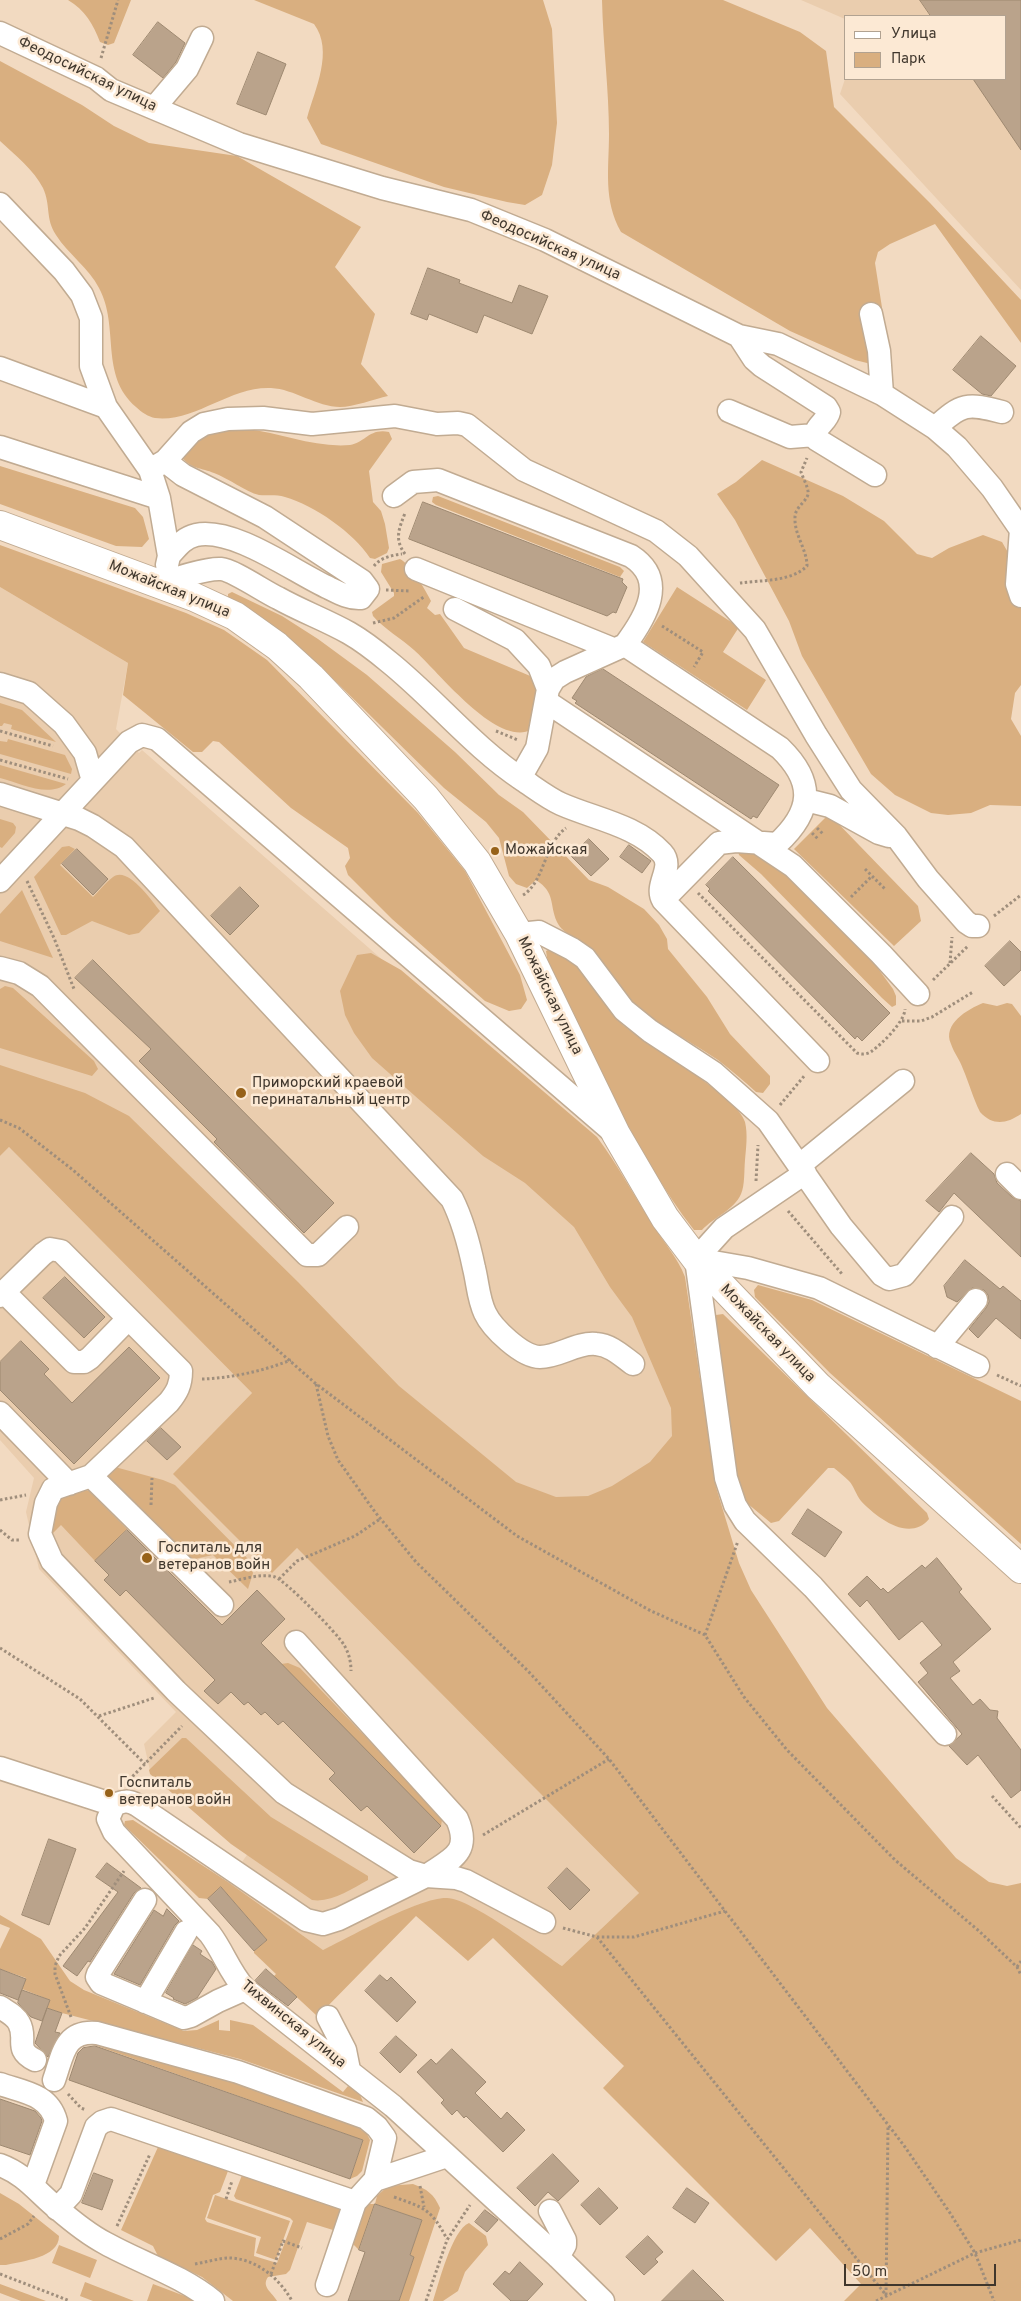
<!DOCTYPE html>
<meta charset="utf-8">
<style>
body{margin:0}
#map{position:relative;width:1021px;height:2301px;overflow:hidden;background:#f2dac1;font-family:Overpass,sans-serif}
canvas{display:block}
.legend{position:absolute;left:844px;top:15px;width:162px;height:65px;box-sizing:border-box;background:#fce9d4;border:1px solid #b1a291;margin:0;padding:6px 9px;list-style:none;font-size:15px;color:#40372d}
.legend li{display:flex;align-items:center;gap:10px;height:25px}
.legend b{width:25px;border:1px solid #b1a291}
.scale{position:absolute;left:844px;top:2264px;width:152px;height:22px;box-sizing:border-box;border:2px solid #40372d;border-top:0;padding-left:6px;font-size:15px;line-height:18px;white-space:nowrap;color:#40372d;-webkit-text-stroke:4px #fce9d4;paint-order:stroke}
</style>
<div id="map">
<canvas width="1021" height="2301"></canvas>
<ul class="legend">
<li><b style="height:6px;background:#fff"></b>Улица</li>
<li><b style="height:14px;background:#d9af80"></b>Парк</li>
</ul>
<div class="scale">50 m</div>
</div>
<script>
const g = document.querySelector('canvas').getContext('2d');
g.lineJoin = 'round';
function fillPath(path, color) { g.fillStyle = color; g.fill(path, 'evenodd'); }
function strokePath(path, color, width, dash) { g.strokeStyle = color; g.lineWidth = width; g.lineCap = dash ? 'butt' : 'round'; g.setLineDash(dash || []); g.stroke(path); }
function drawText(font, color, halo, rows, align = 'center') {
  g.font = font + ' Overpass,sans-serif'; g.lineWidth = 5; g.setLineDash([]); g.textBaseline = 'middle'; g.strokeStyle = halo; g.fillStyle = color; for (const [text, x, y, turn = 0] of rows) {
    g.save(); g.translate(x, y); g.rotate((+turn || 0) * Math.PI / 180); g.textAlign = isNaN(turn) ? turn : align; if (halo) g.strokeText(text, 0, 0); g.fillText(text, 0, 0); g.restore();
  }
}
fillPath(new Path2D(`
 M801,0H1021V290L840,94L845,79H1005V16H845V19Z
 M0,587L128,663L116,729L139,753L142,750L385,962L677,1293L713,1531L654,1591L0,1108Z
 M9,1147L252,1393L174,1474L272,1572L297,1548L639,1893L562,1966L479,1911L419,1904L323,1950L228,1882L249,1852L151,1775L144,1744L176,1712L39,1569L26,1512L34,1478L0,1440V1156Z`), '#eacdae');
fillPath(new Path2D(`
 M68,0H131L114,43L108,45L100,42C93,24 85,10 68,0Z
 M254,0H543L552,29L557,123L552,165L542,195L525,205L507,202L444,187L321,144L307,118C315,89 334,51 314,24Z
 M602,0H723L800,32L826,51L834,107L930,203L1021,300V343L935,224L890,244L878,252L875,263L889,352L871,364L855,360L790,331L621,232C603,200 609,169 609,134C609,90 603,45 602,0Z
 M0,61L82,105L114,126L149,143L237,156L361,227L335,267L375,314L361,364L388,396C375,399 353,407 340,407C317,407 294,389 271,388C230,386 194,423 155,418C149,417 141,412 136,407C99,375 120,327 99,288C89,268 68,254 56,235C45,218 51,205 43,188C34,170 15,155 0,141Z
 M247,429C281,433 315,448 350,445C365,443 369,428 389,432L392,439L369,471L373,502L381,511L385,524L389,548L387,553L375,559L370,558C354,533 314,505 285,497C275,494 267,496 259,495C246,492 228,478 214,473C202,468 190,469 181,456L191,441L217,430Z
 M762,460L843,496L884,521L917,554L932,558L949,548L983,535L1002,542L1021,575V685L1015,693L1011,719L1021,736V806L990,805L971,813L948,815L931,813L895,795L871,774L802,656L789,621L735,520L717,494L736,482Z
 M0,466L135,508L143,517L149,539L142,547L116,546L0,504Z
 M438,496L620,567L624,571L620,577L436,505L432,502L433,497Z
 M0,545L186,613L224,630L267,660L418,813L465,871L520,975L527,1000L521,1009L509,1011L485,1001L392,919L348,875L345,866L350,858L348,848L291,808L219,742L213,741L202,752H193L123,695L128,663L0,587Z
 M400,559C411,565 425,589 431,601L427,608L435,615L440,614L464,648L535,678L539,692L531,730C496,747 438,671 414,650C401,638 384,629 373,616L372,612L394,596V593L381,572L382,564Z
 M677,587L739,627L723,652L766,680L747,710L643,642Z
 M232,592L282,616L318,639L367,675L455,752L499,795L523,812L589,880L608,887L644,909L659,925L667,939L668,949L707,997L730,1034L770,1076V1084L763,1093L756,1092C744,1081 731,1070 718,1060C686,1038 648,1021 622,991C610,978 603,961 590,948C581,939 563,935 557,922C549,904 556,893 536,880L527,888L516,884L509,876L499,838L486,822L444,788L320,666L283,634L228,599V594Z
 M0,703L22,710L56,742L11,729L12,725L4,723L2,726H0Z
 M8,739L65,755L72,769L71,774L0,754V741L7,742Z
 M0,765L66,784C48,798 20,783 0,778Z
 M829,814L918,906L921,921L894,946L794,849Z
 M0,819L13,823L16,827L15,833L2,848L0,847Z
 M69,846L75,849L60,865L93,897C99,891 105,883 113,877C128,866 151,900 160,911L139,933L129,935L92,921L66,935H61L34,877L62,847Z
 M761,850L869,956L893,989L896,996V1005L892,1007L882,998L761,874L739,855L738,851Z
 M22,890L53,958L0,941V914Z
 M552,948C565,957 577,965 587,977C599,992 606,1010 621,1023C646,1046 737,1094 745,1122C748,1134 746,1149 745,1160C744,1171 745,1185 741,1194C734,1210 713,1218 702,1230H694C635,1154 591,1050 548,964L546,951Z
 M371,953L401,970L597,1137C618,1165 634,1196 653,1225C664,1243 678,1258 685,1277L716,1487L739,1563L751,1590L827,1708L956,1858L989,1882L1007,1886L1021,1883V2301H844L861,2284L810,2228L776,2261L603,2088L624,2066L493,1938L468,1961L416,1916L321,2013L316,2015L274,1976L276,1974L254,1953V1951L267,1940L221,1887L208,1899L199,1898L124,1825L125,1821L133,1820L228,1882L323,1950C350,1937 420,1897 447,1898C472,1899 539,1951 562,1966L639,1893L297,1548L272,1573L173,1474L252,1393L9,1147L0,1156V1065L85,1093L129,1116L298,1282L399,1386L516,1482L556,1497L588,1496L612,1486L650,1462L672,1436L671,1408L632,1317L610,1287L574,1227L525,1183L483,1156L372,1058L354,1033L345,1015L340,991L357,955Z
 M5,986L13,988L94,1061L98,1069L92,1076L0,1048V989Z
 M983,1003L997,1006L1007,1003L1012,1004L1021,1016V1114C1006,1124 993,1126 980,1112C973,1098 969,1083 963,1069C960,1060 954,1053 951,1044C942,1024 968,1009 983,1003Z
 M758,1285L812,1300L1021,1401V1544L830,1373L755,1297L754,1290Z
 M723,1314L927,1513L929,1519C909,1543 876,1517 861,1501C856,1495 854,1486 849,1481C844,1476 839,1472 834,1468H828L779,1521L771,1523L748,1504L737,1482L714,1319L716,1315Z
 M115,1467L163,1480L175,1485L248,1559L253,1573L248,1589L213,1555L190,1560L108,1478V1473Z
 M83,1489L89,1491L127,1529L95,1561L61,1525L47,1539L53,1508L60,1498Z
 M288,1663L300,1668L439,1814L442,1820L441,1826L281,1664Z
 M182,1738H186L271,1817L368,1876V1880C351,1889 332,1903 312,1900L231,1844L150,1774L149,1770Z
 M0,1915L41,1939L70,1981L84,1990L184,2031L197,2030L219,2020V2030L230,2031V2020L253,2025L343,2092L348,2086L359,2092L363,2102L240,2059L62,2013L47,2008L50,2000L22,1989L26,1978L0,1969V1949L10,1928L0,1924Z
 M83,2041H91L234,2082L357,2127L367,2134L370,2140L362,2171L357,2176L350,2179L363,2140Z
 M162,2145L226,2168L228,2171L220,2192L213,2195L205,2219L207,2222L256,2238L254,2256L277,2263L293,2221L290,2218L236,2199L234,2196L242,2175L342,2205L338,2229L333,2230L307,2222L290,2270L286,2274L268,2277C261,2287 272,2292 277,2301H233L202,2277L158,2256L153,2246L121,2230L158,2147Z
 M413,2184C427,2189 434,2194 440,2208L409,2301H399L414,2257L410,2255L422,2220L375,2204L359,2250L353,2244L366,2204H375L377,2196L388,2186Z
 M0,2193L19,2204L59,2236C59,2258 22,2261 6,2265H0Z
 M215,2195L290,2221L276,2260L256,2253L261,2237L207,2218Z
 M469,2223L486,2236L488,2245L465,2272L458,2291L443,2301H433C439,2283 452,2230 469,2223Z
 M59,2245L97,2260L90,2278L52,2263Z
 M85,2282L134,2301H93L80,2296Z
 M0,2284L46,2301H21L0,2293Z
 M153,2284L198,2301H147Z`), '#d9af80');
const building = new Path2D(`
 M920,0H1021V150L973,79H1005V16H931Z
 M158,22L185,43L176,62L163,78L133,55Z
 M258,52L286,64L266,115L237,104Z
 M428,268L460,280L459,283L512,303L519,285L548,296L532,334L484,315L477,333L429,314L427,320L411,314Z
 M981,336L1016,366L991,396L982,394L953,370Z
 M423,502L623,579L622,582L627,587L616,613L613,612L607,616L409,539Z
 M603,669L779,785L757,818L753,816L751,819L575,703L577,701L572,698L586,677Z
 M589,839L609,859L591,876L571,856Z
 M629,845L651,861L642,873L620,857Z
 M77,849L108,879L93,895L62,864Z
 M733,857L890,1013L862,1041L857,1036L855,1039L708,891L710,889L706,885Z
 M240,887L259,906L230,935L211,916Z
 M1010,941L1021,952V970L1004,986L985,966Z
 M93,960L334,1203L304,1233L214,1142L217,1139L139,1061L151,1049L75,978Z
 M971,1153L994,1174L997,1183L1012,1197L1021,1201V1257L954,1193L939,1212L926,1201Z
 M965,1260L1000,1289L1003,1286L1021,1301V1339L996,1318L978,1338L969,1329L986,1308L989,1302L988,1295L984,1290L972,1288L957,1302L947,1297L944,1286Z
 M65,1277L105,1317L84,1338L43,1298Z
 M21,1341L49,1369L44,1374L72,1403L129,1347L160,1378L74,1464L0,1390V1362Z
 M161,1428L181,1447L167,1460L147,1441Z
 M808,1509L842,1532L825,1557L792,1534Z
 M127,1530L222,1625L257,1590L285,1619L261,1643L441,1826L414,1853L367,1806L361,1811L329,1779L335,1773L283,1721L278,1725L265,1712L261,1715L248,1702L244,1705L231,1692L218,1704L204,1691L215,1680L126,1590L120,1596L104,1580L109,1575L95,1561Z
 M937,1558L962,1589L959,1592L991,1629L953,1662L960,1671L950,1678L973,1705L980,1699L990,1710L998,1711L997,1718L1021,1750V1790L1011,1798L978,1755L967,1765L949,1746L962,1734L918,1682L928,1673L920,1663L942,1645L922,1621L899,1640L867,1600L860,1607L848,1594L867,1576L881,1590L883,1588L888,1593L922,1565L925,1568Z
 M49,1839L76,1849L49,1925L22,1915Z
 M107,1863L141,1888L134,1893L90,1962L88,1961L77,1976L63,1966L118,1892L96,1877Z
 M567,1868L590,1890L570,1910L548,1888Z
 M221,1887L267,1940L254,1951L208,1899Z
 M167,1909L179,1921L175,1925L140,1985L114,1974L154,1910L163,1916Z
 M193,1945L202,1951L200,1954L212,1962L216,1969L197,1998L185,2004L173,1999L174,1998L166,1993Z
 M0,1969L26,1979L18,2000L0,1993Z
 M266,1969L297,1997L288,2006L255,1981Z
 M380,1975L387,1981L391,1977L416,2002L397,2022L365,1991Z
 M22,1990L50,2000L47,2008L62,2013L55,2032L60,2033L48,2057L35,2043L47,2008L42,2021L31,2017L18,2003Z
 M396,2036L417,2055L400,2073L380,2053Z
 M95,2046L363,2140L350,2179L69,2080L78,2053L83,2048Z
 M452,2049L486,2082L475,2093L501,2119L507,2112L525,2130L503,2152L466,2116L464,2118L457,2110L452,2115L441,2103L444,2100L417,2072L431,2059L436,2064Z
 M0,2099L35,2111L41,2118L42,2121L30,2155L0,2145Z
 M553,2154L579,2181L558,2201L548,2192L535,2206L517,2188Z
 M94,2173L113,2180L102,2210L82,2203Z
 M599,2188L618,2208L600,2225L581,2205Z
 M687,2188L709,2203L695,2223L673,2208Z
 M375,2204L422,2220L410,2255L414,2257L399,2301H348L365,2252L359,2250Z
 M485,2210L498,2220L487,2232L475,2222Z
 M648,2236L663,2252L655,2259L658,2262L644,2275L626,2257Z
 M520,2262L543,2284L527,2301H511L493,2284L505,2271L509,2274Z
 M693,2270L724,2301H662Z`);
fillPath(building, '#baa38b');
strokePath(building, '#9e8971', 1);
const minor = new Path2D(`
 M0,33L96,78L111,90L239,144L382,188L471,210L545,240L739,336L778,344L882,394L935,428L957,447L992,488L1021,530
 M154,108L187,69L202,38
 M0,204L64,271L82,295L91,318V366L106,407L150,470L159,498L169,556L167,565
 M871,314L879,351L882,394
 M739,336L754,359L762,366L826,407L829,412C827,422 812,428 816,439L875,475
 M0,368L106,407
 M729,411L790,437L815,435
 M935,428C962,403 967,403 1002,412
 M0,447L159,498
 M165,461L183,475L265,517L362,581L368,589L361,598C350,599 339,593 329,588C294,572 234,527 196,535C183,538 177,547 169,556
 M150,470L165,461L191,432L204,424L228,419L263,418L312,424L395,416L437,424L458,423L467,425L524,470L656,531L688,556L755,630L816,735L851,790L896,836L928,879L966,922L972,926H978
 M394,496L413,482L438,480L631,556C668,580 646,617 625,645
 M1021,529L1017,584L1021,596
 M416,569L613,649
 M159,584C173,579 207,568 221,569C233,570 265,592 278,598C301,611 326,620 349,633C363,641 377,652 389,662C435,699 473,747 523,780C535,788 548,798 561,804C595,819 636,825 662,853C675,867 654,885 663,900L818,1061
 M455,609L515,640L539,666L548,689
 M0,684L29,693L64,724L85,753L93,781
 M547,702L793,866L881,954L918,994
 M520,778L537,748L548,689L554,679L565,672L625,645L780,748C815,782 813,811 777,844L736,841L719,843L663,900
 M0,794L79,819L93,826L124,847L452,1199C463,1221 469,1244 474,1268C478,1284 478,1298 485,1313C492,1328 522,1357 540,1357C559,1357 577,1342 596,1344C611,1345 622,1356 633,1364
 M806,800L830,806L879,833L889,836
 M0,881L129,742L142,735L157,739L613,1132
 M519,934L539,932L572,949L585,958L624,1010L650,1031L714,1073L768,1121L841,1226L882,1275L889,1279L904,1275L952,1217
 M0,968L19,973L40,986L307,1255H318L347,1227
 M800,1165L903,1081
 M805,1173L724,1228L696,1259L726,1478L735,1505L745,1521L813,1587L945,1734
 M1007,1174L1021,1188
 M696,1259L748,1268L819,1288L978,1366
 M4,1292L74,1362H84L90,1358L128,1319
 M0,1296L43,1254L50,1249L61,1251L181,1371C181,1385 177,1392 169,1402L91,1476L53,1489L46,1503L40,1534L52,1561L176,1691L284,1793L409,1871L426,1876L339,1919L323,1924L306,1920L137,1805C128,1800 123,1801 114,1805
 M937,1347L976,1300
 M0,1413L69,1484
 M91,1476L222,1605
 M296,1642L457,1819C472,1853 451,1859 426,1876
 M0,1768L114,1805
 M114,1805L108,1819L114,1832L210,1934C223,1951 230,1973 245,1989L393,2106L558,2257L603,2301
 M426,1876L456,1878L466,1881L544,1922
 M145,1900L98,1974L97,1977L101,1983L184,2018L191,2016L218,2001L245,1989
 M145,2002L186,1932
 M0,2007C7,2012 15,2015 19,2023C28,2039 13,2049 35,2060
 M328,2017L345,2050L349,2070
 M54,2080C63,2055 64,2030 97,2033L238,2072L366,2118L377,2127L385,2138L375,2180L355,2202L111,2119L102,2122L96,2127L71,2194L57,2209
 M0,2084C23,2092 49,2094 56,2121L33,2185
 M0,2165C25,2174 38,2193 58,2209C72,2221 88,2234 105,2243C141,2263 181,2275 213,2301
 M375,2180L447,2156
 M550,2211L565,2240V2245L558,2257
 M327,2285L355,2202`);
const major = new Path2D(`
 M0,525L194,597L235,616L277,646L311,677L426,798L477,862L519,934L616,1134L665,1218L696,1259L818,1386L1021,1569`);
strokePath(minor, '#c1ab92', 25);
strokePath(major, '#c1ab92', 30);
strokePath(new Path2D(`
 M101,58L118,0
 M405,554C394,539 399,529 405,513
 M374,566C380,558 392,555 402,554
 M740,583C761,580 791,582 807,566C807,549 794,535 795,517C795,506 810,500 808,491C807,485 803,478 801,472L807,458
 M386,590L410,591
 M373,623L394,618L425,596
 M662,626L703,652L694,667
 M0,731L53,746
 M496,731L518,740
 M0,760L68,779
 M817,828L823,834
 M812,833L819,840
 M865,869L886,890
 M27,881L54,938L74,989
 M698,893L857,1053C862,1055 868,1054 872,1051C882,1044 905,1021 905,1009
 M523,895C544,883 544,844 566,828
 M851,897L872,876
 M994,916L1021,895
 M950,963L952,937
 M933,980L968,946
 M902,1021H921L932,1017L973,992
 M780,1105L805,1075
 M0,1120L19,1128L73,1170L315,1383L517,1536L651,1611L705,1635L744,1697L787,1750L895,1860L979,1931L1017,1967L1021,1975
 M756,1181L758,1145
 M788,1211L842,1274
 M997,1375L1021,1386
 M202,1379C232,1378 263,1371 291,1360
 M316,1384L328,1436L338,1460L375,1512L416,1562L528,1671L609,1759L905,2147L950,2213L975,2253L994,2301
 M0,1500L26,1495
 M151,1505L152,1478
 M0,1530L12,1540H21
 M279,1579L297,1561L355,1536L380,1519
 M229,1582C244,1579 261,1573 275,1577C286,1581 338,1634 344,1645C349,1653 351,1662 351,1671
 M705,1635L738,1541
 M0,1648L80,1699L145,1764
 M99,1716L154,1698
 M129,1780L182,1726
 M992,1796L1021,1828
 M483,1835L609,1759
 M563,1928L597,1937H634L725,1911
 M597,1937L886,2295
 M1017,1967L1021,1961
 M71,2017L55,1974V1966L59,1956L85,1928L124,1871
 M68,2094L81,2108L86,2110
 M420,2186L424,2207
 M394,2197C425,2208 431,2209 447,2239
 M226,2199L232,2181
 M117,2226L150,2154
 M0,2239L28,2224L34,2216
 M195,2264C207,2262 219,2258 230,2258C257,2259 280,2279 292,2301
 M0,2274L70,2301
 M271,2274L283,2241L302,2248
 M886,2295L888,2126
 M426,2301L447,2240L470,2205
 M876,2301L975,2253L1021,2240`), '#9f8e7c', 3, [2.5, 2.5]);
strokePath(minor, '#fff', 22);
strokePath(major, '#fff', 28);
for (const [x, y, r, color] of [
 [495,851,5,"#976219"],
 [241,1093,6,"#976219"],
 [147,1558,6,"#976219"],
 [109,1793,5,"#976219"]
]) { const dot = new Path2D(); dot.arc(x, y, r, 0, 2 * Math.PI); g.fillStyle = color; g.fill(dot); strokePath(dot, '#fce9d4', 2); }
drawText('15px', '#40372d', '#fce9d4', [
 ["Феодосийская улица",87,75,26],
 ["Феодосийская улица",550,246,24],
 ["Можайская улица",169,590,22],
 ["Можайская улица",549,996,64],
 ["Можайская улица",767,1334,46],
 ["Тихвинская улица",293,2025,39]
]);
drawText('15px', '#40372d', '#fce9d4', [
 ["Можайская",505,851],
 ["Приморский краевой",252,1084],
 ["перинатальный центр",252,1101],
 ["Госпиталь для",158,1549],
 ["ветеранов войн",158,1566],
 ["Госпиталь",119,1784],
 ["ветеранов войн",119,1801]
], 'left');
</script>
